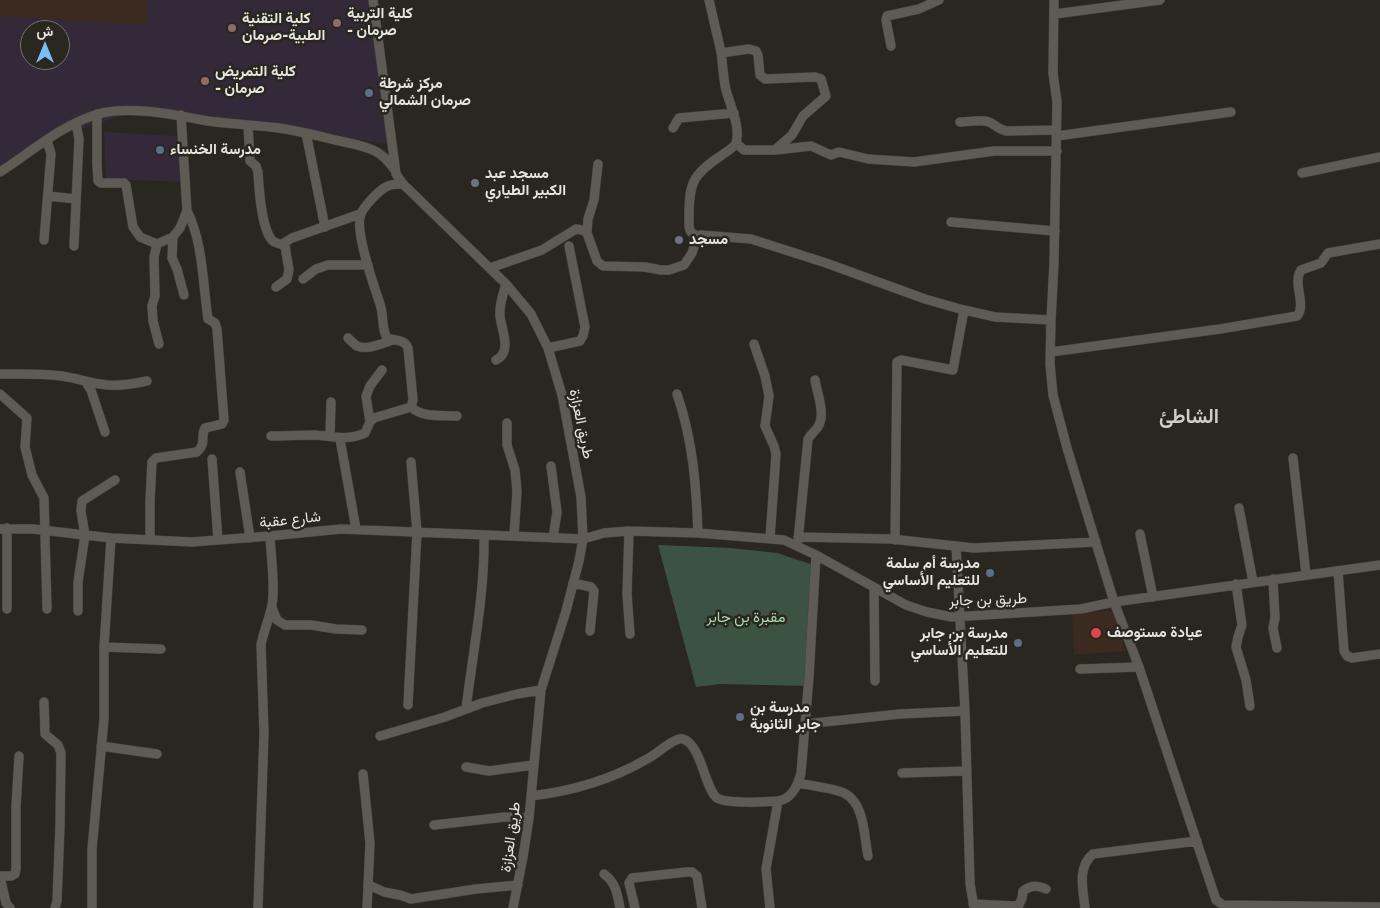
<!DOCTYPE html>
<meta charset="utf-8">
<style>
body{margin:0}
#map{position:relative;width:1380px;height:908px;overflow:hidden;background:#2a2620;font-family:"IBM Plex Sans",Vazirmatn,sans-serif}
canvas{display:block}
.north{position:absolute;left:20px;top:20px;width:50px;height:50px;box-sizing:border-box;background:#2a2620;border:1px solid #75726c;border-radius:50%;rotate:0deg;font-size:14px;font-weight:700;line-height:20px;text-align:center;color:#e6e4df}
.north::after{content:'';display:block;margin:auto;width:18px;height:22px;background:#78bff7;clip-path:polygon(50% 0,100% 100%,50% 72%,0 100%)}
</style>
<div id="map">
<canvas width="1380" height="908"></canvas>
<div class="north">ش</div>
</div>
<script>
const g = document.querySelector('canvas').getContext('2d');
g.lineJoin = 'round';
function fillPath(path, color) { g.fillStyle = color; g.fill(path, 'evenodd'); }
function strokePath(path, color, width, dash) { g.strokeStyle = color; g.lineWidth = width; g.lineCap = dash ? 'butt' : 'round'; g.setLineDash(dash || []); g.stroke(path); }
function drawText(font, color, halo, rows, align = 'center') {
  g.font = font + ' "IBM Plex Sans",Vazirmatn,sans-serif'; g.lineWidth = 5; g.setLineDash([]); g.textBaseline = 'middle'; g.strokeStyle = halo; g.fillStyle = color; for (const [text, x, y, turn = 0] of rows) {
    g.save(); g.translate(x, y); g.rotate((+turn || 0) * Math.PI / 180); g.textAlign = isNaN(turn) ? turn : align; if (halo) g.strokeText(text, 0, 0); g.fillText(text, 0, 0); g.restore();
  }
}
fillPath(new Path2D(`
 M0,0H373L391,144L136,111L47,140L0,172ZM30,30H60V60H30Z
 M104,132L178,136L181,182L106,179Z`), '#332938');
fillPath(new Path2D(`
 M0,0H147L146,25L0,16Z
 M1112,610L1126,651L1074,655L1072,615Z`), '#3a2a1f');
fillPath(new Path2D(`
 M658,545L731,548L777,553L816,566L809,686L720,684L696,687Z`), '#3d5341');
const minor = new Path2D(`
 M373,0L396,174L403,184L506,284L531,314L548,348L562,395L581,497L583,539L579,561L566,611L541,690L529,818L523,857L513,908
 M1054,0L1053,73L1057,102L1054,263L1051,320L1050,364L1053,395L1067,448L1114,602L1139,667L1216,900L1223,905L1380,907
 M1055,14L1160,0
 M891,46L886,20L887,16L919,9L939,0
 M721,53L749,49L756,51L758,55L760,75L765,79L815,77L821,79L826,96L803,116L792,135L776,149
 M97,114V164L98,181L101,183H124L126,185L133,227L140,237L157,244
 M960,122C969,122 980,119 989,122C996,125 999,130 1007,131L1056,130
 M248,125L250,161L256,166L258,172C259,189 261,225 271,239C274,244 280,243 285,246L289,270L287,279L276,287
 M673,128L679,118L734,113
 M306,133L325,227
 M1057,136L1231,112
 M736,143L744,150H776L811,146L831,155L839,152L868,159L914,162L994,151H1057
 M0,172C31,152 61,125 98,114C129,105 176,115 207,121C231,124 255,125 279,128C298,131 316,135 335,140C348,143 363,145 375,151C383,155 389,162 394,169
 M1302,173L1380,157
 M48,196L76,199
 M951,222L1055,231
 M587,233L588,219L594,200L598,164
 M698,236C688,233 689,228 689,218C689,183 692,175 722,155C726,152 734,148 736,143C741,128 730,105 726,90C723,78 723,65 721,52C717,35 713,17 709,0
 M173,237L172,258L177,269L184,295
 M44,240L51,154L47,140
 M282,244L292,238L360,214
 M74,246L79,139L76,123
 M490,268L542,250L576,229L582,230L587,233L597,261L603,266L645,267L661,270H669L684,265L692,253L696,240L701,235L751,239L826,263L925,299L960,309L995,317L1051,320
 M303,279L316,269L328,265H368
 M348,338C350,340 354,344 357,346C367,351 383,343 393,340
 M159,344L153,321L152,306L155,296L154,257L157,244L173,237L180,228L187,211L181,115
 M754,344L765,376L769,396L765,426L774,446L776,454L770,538
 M548,348L580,341L583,336L585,327L569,246
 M1051,352L1220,329L1297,316C1307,305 1292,284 1301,270L1321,263L1328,253L1380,244
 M496,360C513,352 501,329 500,316C499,305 503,294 506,284
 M0,374C21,374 41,373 62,376C75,378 88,382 100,384C116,387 132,384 147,381
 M85,381L91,390L105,432
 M0,394L27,418L25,447L32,475L44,498L47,609
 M677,394C693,441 696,483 698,533
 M411,407C423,418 441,415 457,416
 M370,422L366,396L370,386L382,370
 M507,423V445L515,470L517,491L514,536
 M271,436C285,436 300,435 315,435C332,436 348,441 365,433L370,422L374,418L411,407L413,400L408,348C405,339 395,341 387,338C381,328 384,315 380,304C374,286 354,230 361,214C364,206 380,189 388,186C392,184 398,184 403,184
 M330,436L331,402
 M340,439L356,529
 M1293,458L1306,574
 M212,459L218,540
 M551,466L557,512L553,538
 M240,472L250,538
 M1239,508L1253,582
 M0,529H33L111,538L192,542L270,536L341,529L583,539L604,533L629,531L698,533L784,540L816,555L906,605L927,612L952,617L1081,609L1114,602L1380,565
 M629,531L627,594L630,634
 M1140,534L1153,597
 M798,537L891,539L974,548L1096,542
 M150,540V501L152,462L156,458L197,452C207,443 200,437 205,428L222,424L224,420L217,329L215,323L208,319C203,286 203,241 187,211
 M895,540L897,362L901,360L953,370L964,310
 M798,541L808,439C811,434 815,431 818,427C826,414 817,393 815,380
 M956,547L965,711L970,883L974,908
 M1338,571L1344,651L1347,656L1352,658L1380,654
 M1273,579L1275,618L1273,628L1277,648
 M573,583L591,587L594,591L590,631
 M1236,584L1242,625L1238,637L1236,647L1246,680L1250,706
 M874,587L875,681
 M272,608L277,620L285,625H311L336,629L362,630
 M7,609V528
 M78,611V582L85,535L81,511L82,501L115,480
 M104,647L161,649
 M1080,669L1139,667
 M44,702L45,734L58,745L61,753L60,826L57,901L55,908
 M408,705L417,532L411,462
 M466,709C473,651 485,593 484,535
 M805,724L900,714L965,711
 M380,736L445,717L482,703L517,694L541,690
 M101,746L157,754
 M466,767L489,771L533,765
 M902,773L967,771
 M363,774L370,843L367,908
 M799,783C810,786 834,788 844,793C865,803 864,837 868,856
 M531,796C573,791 611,780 647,759C656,755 674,737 683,739C701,744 705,789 717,798C726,804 767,802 778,801C792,799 798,785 801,773L809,677L816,555
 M434,825L505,817L529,818
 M604,874C616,883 617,893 620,908
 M0,876H11L15,874L16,869V807L19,756
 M0,876L6,903L10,908
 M369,885L384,892L400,895L411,899L476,889L518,885
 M973,904L1014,906L1019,905L1022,898L1023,891C1031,885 1037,885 1046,889
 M92,908V849L104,719V647L111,538
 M258,908L264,733L261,645C264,628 273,612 273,595C274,576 271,556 270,536
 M635,908L629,883L632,878L687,872H692L697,876L702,908
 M770,908L766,869L778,801
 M1085,908C1083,890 1077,867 1093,854L1197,841`);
strokePath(minor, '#45423c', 10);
strokePath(minor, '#5f5a53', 9);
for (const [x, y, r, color] of [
 [337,23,5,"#8d6e63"],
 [232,28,5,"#8d6e63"],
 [205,81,5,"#8d6e63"],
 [369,93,5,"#5c6f8a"],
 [160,150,5,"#5c6f8a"],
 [475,183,5,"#6b7280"],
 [679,240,5,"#6b7280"],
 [990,573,5,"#5c6f8a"],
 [1096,633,6,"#e0444e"],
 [1018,643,5,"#5c6f8a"],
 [740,717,5,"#5c6f8a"]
]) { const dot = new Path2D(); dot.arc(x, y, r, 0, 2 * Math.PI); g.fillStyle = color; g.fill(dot); strokePath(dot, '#2a2620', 2); }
drawText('bold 15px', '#e6e4df', '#2a2620', [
 ["كلية التربية",347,14],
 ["- صرمان",347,31],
 ["كلية التقنية",242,19],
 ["الطبية-صرمان",242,36],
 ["كلية التمريض",215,72],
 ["- صرمان",215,89],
 ["مركز شرطة",379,84],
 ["صرمان الشمالي",379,101],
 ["مدرسة الخنساء",170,150],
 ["مسجد عبد",485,174],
 ["الكبير الطياري",485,191],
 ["مسجد",689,240],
 ["مدرسة أم سلمة",980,564,"right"],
 ["للتعليم الأساسي",980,581,"right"],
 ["عيادة مستوصف",1107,633],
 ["مدرسة بن جابر",1008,634,"right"],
 ["للتعليم الأساسي",1008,651,"right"],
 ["مدرسة بن",750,708],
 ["جابر الثانوية",750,725]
], 'left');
drawText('15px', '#e6e4df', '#2a2620', [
 ["طريق العزازة",581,424,78],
 ["شارع عقبة",290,520,-6],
 ["طريق بن جابر",988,600,-2],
 ["طريق العزازة",511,837,-82]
]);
drawText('15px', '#a3dfad', '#2a2620', [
 ["مقبرة بن جابر",746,618]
]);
drawText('bold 20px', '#d1ccc4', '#2a2620', [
 ["الشاطئ",1189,417]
]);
</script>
